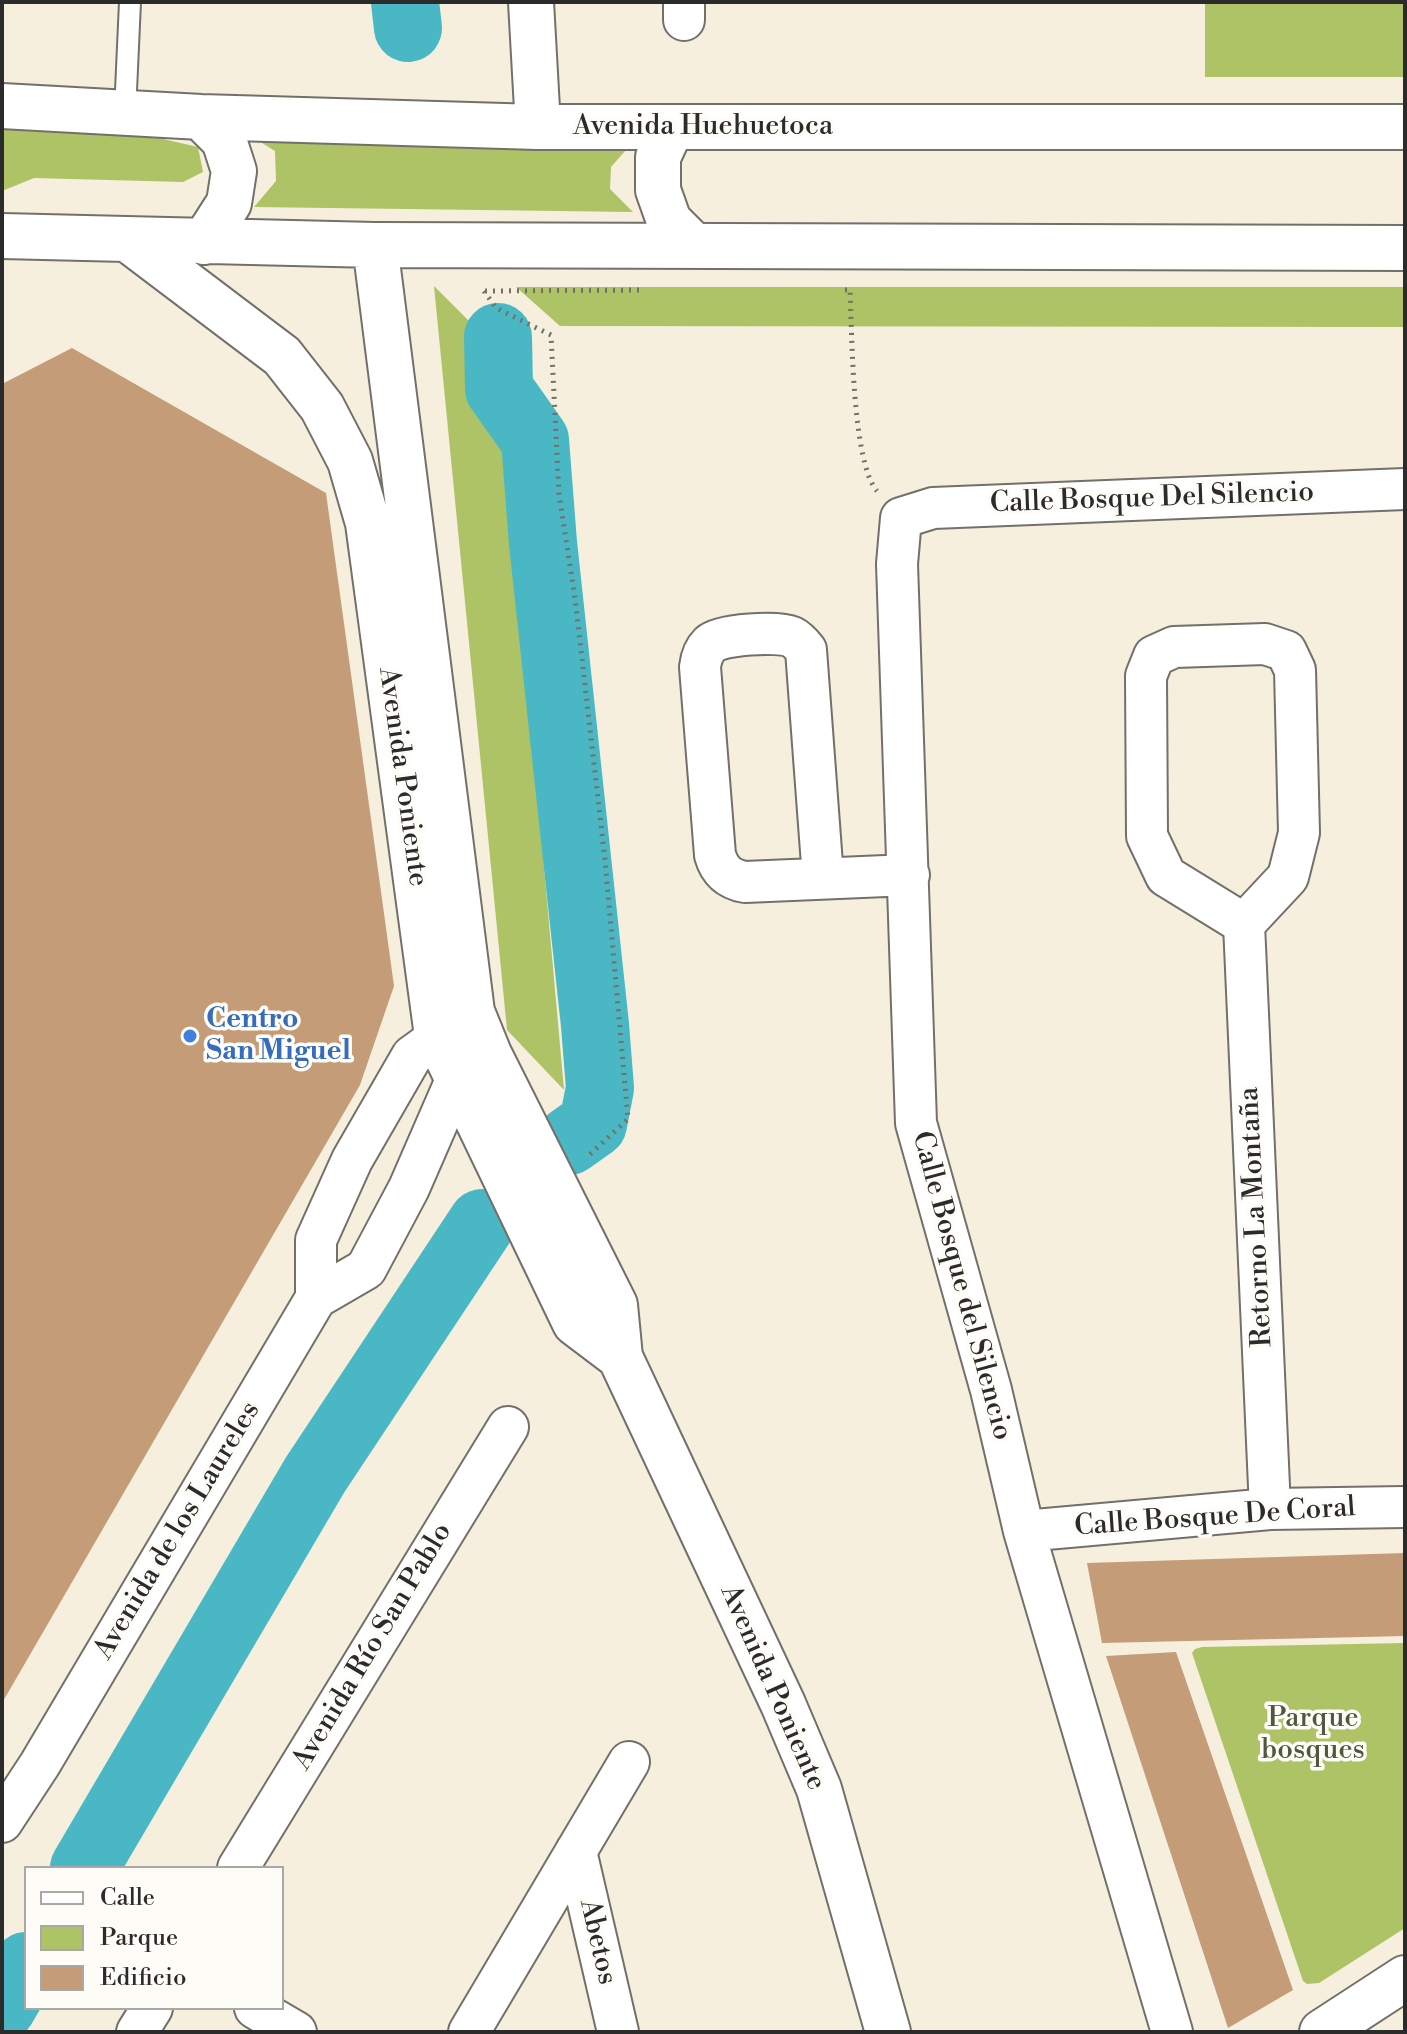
<!DOCTYPE html>
<meta charset="utf-8">
<style>
body{margin:0}
#map{position:relative;width:1407px;height:2034px;overflow:hidden;background:#f6efdd;font-family:"Libre Bodoni",serif}
canvas{display:block}
.frame{position:absolute;inset:0;border:4px solid #2b2b2b;pointer-events:none}
.legend{position:absolute;left:24px;top:1866px;width:260px;height:144px;box-sizing:border-box;background:#fdfcf7;border:2px solid #a9a8a5;margin:0;padding:10px 14px;list-style:none;font-size:24px;color:#2b2b2b}
.legend li{display:flex;align-items:center;gap:16px;height:40px}
.legend b{width:40px;border:2px solid #a9a8a5}
</style>
<div id="map">
<canvas width="1407" height="2034"></canvas>
<div class="frame"></div>
<ul class="legend">
<li><b style="height:10px;background:#fff"></b>Calle</li>
<li><b style="height:22px;background:#aec266"></b>Parque</li>
<li><b style="height:22px;background:#c49c77"></b>Edificio</li>
</ul>
</div>
<script>
const g = document.querySelector('canvas').getContext('2d');
g.lineJoin = 'round';
function fillPath(path, color) { g.fillStyle = color; g.fill(path, 'evenodd'); }
function strokePath(path, color, width, dash) { g.strokeStyle = color; g.lineWidth = width; g.lineCap = dash ? 'butt' : 'round'; g.setLineDash(dash || []); g.stroke(path); }
function drawText(font, color, halo, rows, align = 'center') {
  g.font = font + ' "Libre Bodoni",serif'; g.lineWidth = 7; g.setLineDash([]); g.textBaseline = 'middle'; g.strokeStyle = halo; g.fillStyle = color; for (const [text, x, y, turn = 0] of rows) {
    g.save(); g.translate(x, y); g.rotate((+turn || 0) * Math.PI / 180); g.textAlign = isNaN(turn) ? turn : align; if (halo) g.strokeText(text, 0, 0); g.fillText(text, 0, 0); g.restore();
  }
}
fillPath(new Path2D(`
 M1205,2H1405V77H1205Z
 M2,129L154,137L198,147L203,172L183,182L34,178L2,191Z
 M254,138L633,142L611,167L610,189L633,212L254,207L276,181L275,151Z
 M434,286L472,324L483,397L507,455L564,1090L507,1030Z
 M516,287H1405V327L560,326Z
 M1405,1643V1928L1319,1983L1307,1984L1303,1981L1192,1653L1195,1649L1202,1647Z`), '#aec266');
strokePath(new Path2D(`
 M405,2L408,28
 M498,337L499,389L535,440L543,543L595,1025L600,1088L593,1124L569,1141
 M84,1868L315,1475L482,1223
 M2,2007L26,1966`), '#4ab8c4', 68);
fillPath(new Path2D(`
 M72,348L326,493L394,986L360,1085L2,1703V384Z
 M1405,1553V1636L1102,1643L1087,1563Z
 M1176,1652L1293,1990L1228,2028L1106,1656Z`), '#c49c77');
const service = new Path2D(`
 M125,113L130,2`);
const minor = new Path2D(`
 M684,2V20
 M823,878L806,650C802,645 798,640 792,637C778,631 721,634 710,644C703,651 701,658 700,667L715,855C720,872 729,879 745,882L909,875
 M1244,924L1166,876L1147,836L1146,676L1154,656L1174,647L1265,644L1286,651L1295,670L1299,833L1288,877L1244,924L1270,1509
 M316,1298V1240L352,1160L412,1056L462,1020
 M1024,1531L1270,1509L1405,1507
 M2,1822L40,1764L316,1298L366,1269L409,1188L456,1080L476,1064
 M576,1851L618,2032
 M238,1868L508,1427
 M255,2008L296,2032
 M137,2032L152,2008
 M469,2032L629,1762
 M1172,2032L1024,1531L991,1390L916,1123L897,564L901,518L933,508L1405,489`);
const tertiary = new Path2D(`
 M531,2L538,127
 M1322,2032L1405,1978`);
const secondary = new Path2D(`
 M2,106L201,117L538,127H1405
 M201,117L224,140L234,171L229,203L204,242
 M672,127L658,157V190L669,221L692,244
 M2,236L375,245L1405,248
 M130,241L282,356L322,407L350,461L368,523L437,1036L575,1323L620,1357
 M375,245L472,1012L489,1054L615,1305L620,1357L783,1704L819,1789L888,2032`);
strokePath(service, '#727069', 24);
strokePath(minor, '#727069', 44);
strokePath(tertiary, '#727069', 48);
strokePath(secondary, '#727069', 48);
strokePath(new Path2D(`
 M845,290H850C852,331 852,463 877,491
 M484,291L496,308L551,335L559,494L575,598L605,860L628,1119L586,1158
 M485,291L643,290`), '#727069', 5, [2, 6]);
strokePath(service, '#fff', 20);
strokePath(minor, '#fff', 40);
strokePath(tertiary, '#fff', 44);
strokePath(secondary, '#fff', 44);
for (const [x, y, r, color] of [
 [190,1036,8,"#3f7fe0"]
]) { const dot = new Path2D(); dot.arc(x, y, r, 0, 2 * Math.PI); g.fillStyle = color; g.fill(dot); strokePath(dot, '#fdfcf7', 3); }
drawText('28px', '#2b2b2b', '#fdfcf7', [
 ["Avenida Huehuetoca",703,127],
 ["Calle Bosque Del Silencio",1152,499,-2],
 ["Avenida Poniente",402,777,82],
 ["Retorno La Montaña",1257,1217,-93],
 ["Calle Bosque del Silencio",961,1286,75],
 ["Calle Bosque De Coral",1215,1518,-4],
 ["Avenida de los Laureles",178,1531,-59],
 ["Avenida Río San Pablo",373,1647,-59],
 ["Avenida Poniente",772,1688,66],
 ["Abetos",597,1942,77]
]);
drawText('bold 28px', '#366cbe', '#fdfcf7', [
 ["Centro",206,1020],
 ["San Miguel",206,1052]
], 'left');
drawText('28px', '#52583d', '#fdfcf7', [
 ["Parque",1313,1719],
 ["bosques",1313,1751]
]);
</script>
